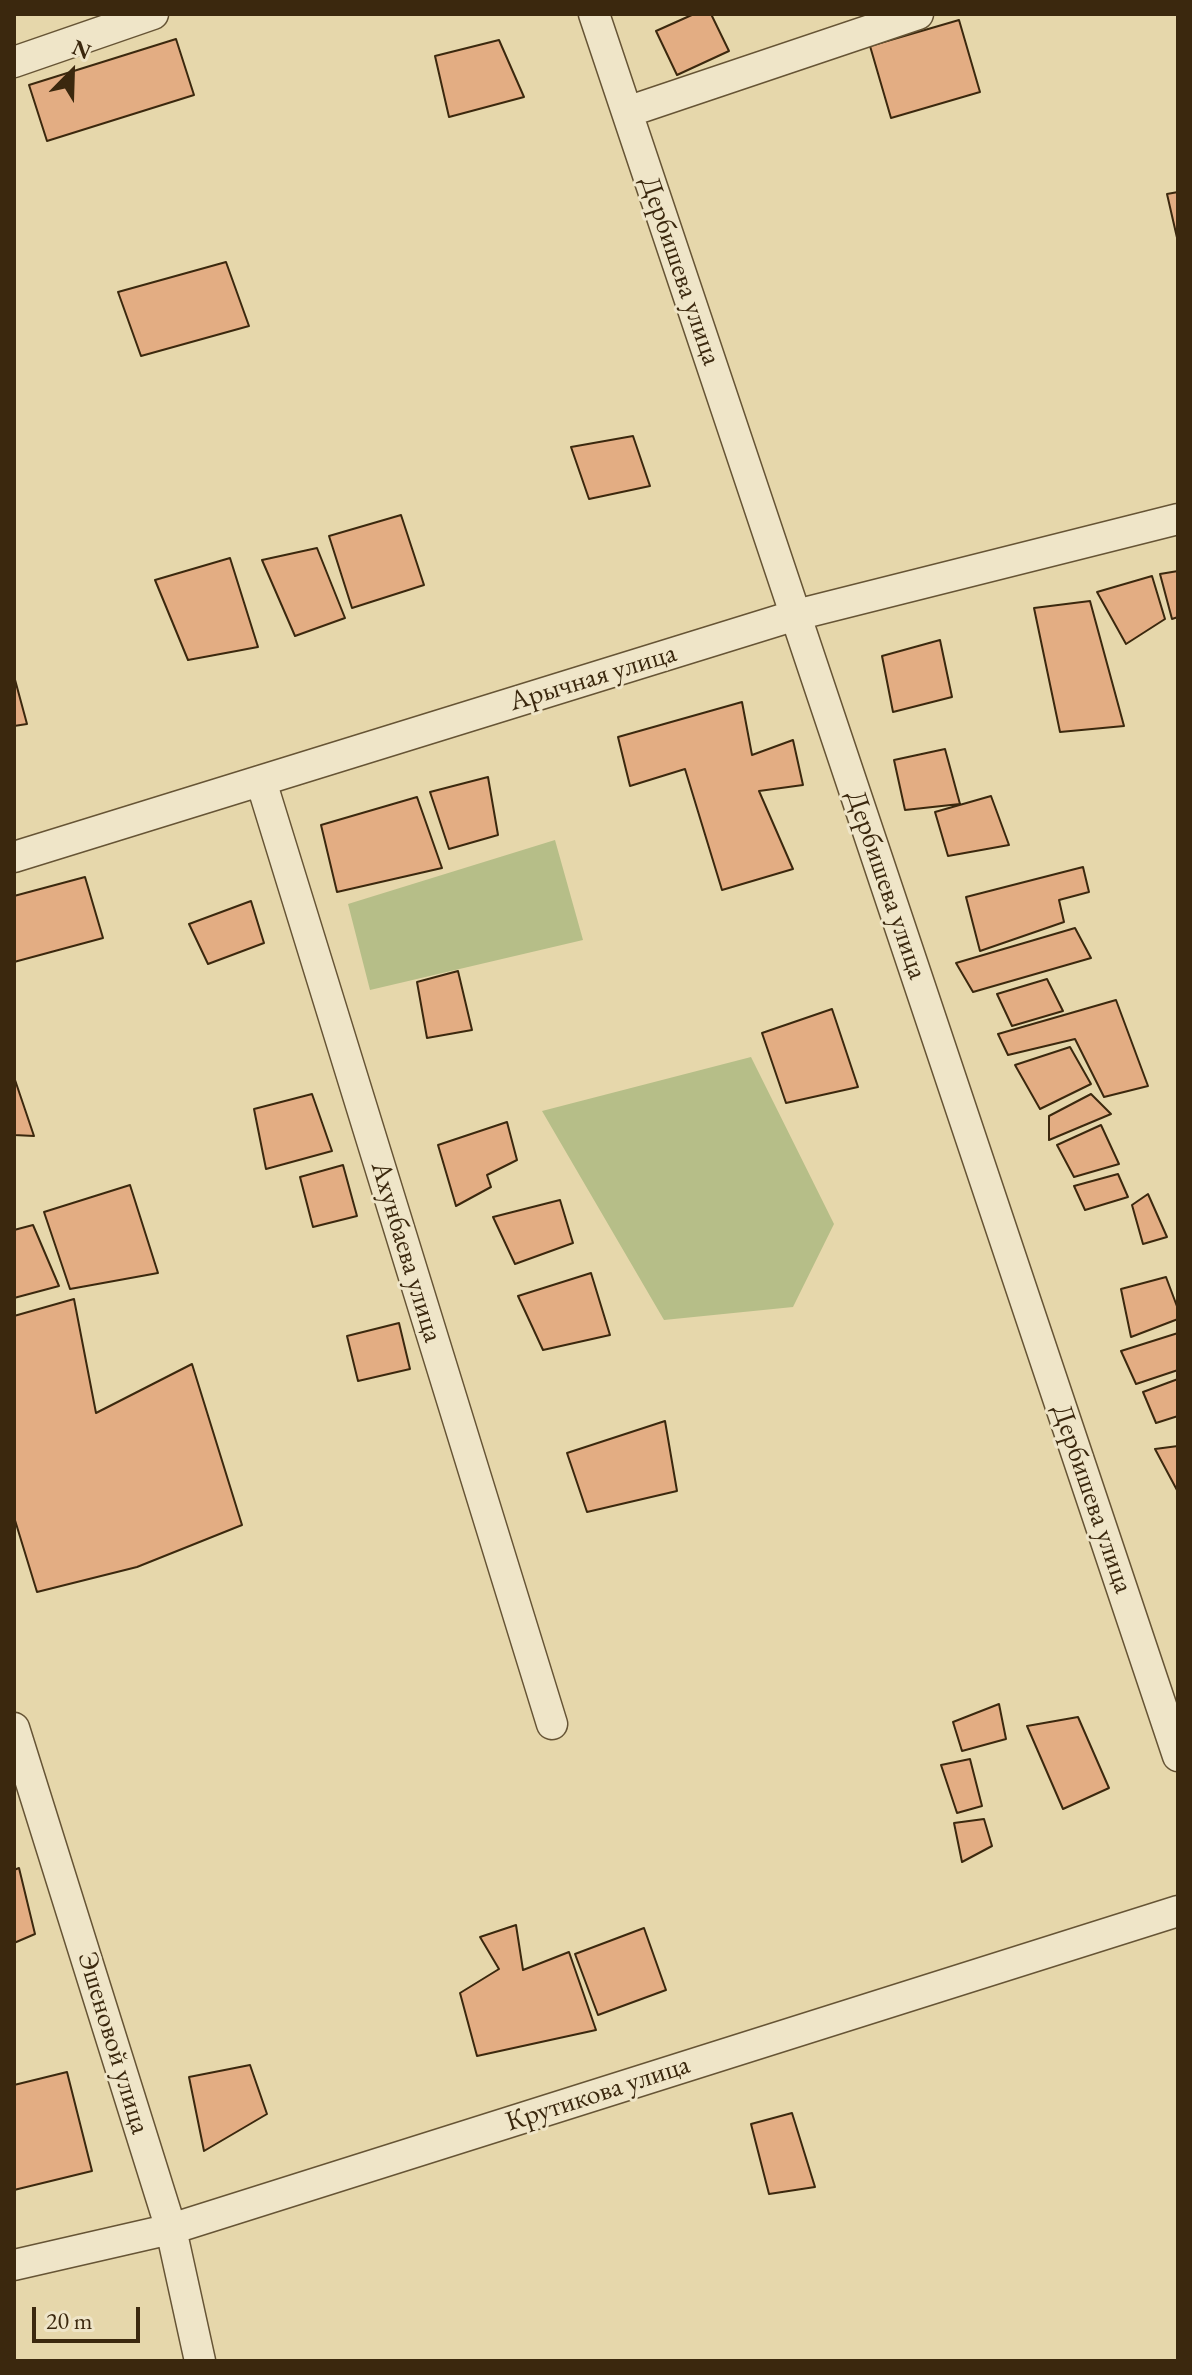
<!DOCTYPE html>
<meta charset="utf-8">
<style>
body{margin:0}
#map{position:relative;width:1192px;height:2375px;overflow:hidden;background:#e6d7ab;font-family:"EB Garamond",serif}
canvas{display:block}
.frame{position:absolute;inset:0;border:16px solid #3b280e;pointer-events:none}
.north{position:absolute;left:32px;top:32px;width:80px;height:80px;-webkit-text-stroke:6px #efe5c8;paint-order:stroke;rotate:23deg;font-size:22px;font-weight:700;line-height:32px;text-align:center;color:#3b280e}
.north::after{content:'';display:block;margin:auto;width:28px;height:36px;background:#3b280e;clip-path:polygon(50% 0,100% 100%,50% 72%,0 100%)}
.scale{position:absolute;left:32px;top:2307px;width:108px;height:36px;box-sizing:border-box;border:4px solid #3b280e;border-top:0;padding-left:10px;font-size:24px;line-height:28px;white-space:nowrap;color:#3b280e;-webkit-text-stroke:6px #efe5c8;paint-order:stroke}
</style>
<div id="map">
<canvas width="1192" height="2375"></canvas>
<div class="frame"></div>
<div class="north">N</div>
<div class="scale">20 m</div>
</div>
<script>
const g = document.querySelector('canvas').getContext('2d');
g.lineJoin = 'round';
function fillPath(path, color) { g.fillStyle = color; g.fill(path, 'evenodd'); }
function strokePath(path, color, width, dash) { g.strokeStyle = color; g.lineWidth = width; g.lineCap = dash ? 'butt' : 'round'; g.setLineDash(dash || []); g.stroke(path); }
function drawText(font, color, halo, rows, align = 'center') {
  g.font = font + ' "EB Garamond",serif'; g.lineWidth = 6; g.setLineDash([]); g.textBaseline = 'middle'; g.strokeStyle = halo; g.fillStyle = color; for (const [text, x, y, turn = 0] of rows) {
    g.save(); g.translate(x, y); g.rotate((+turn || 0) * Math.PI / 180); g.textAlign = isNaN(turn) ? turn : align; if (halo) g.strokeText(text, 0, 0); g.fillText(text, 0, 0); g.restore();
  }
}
fillPath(new Path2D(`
 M555,840L583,940L370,990L348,904Z
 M751,1057L834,1224L793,1307L664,1320L542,1111Z`), '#b6be88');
const building = new Path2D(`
 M694,14H711L729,51L677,75L656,31Z
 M959,20L980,92L891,118L870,46Z
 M176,39L194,95L47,141L29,85Z
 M499,40L524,97L449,117L435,56Z
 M1178,192V242L1167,194Z
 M226,262L249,326L141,356L118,292Z
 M633,436L650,486L589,499L571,447Z
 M401,515L424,585L352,608L329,536Z
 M317,548L345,618L295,636L262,560Z
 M230,558L258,647L188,660L155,580Z
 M1178,571V617L1172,619L1160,574Z
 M1152,576L1165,619L1126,644L1097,592Z
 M1090,601L1124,726L1060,732L1034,608Z
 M940,640L952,697L893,712L882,656Z
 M14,676L27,724L14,726Z
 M742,702L752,755L793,740L803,785L759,791L793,869L722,890L685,769L630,786L618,737Z
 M945,749L960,804L905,810L894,760Z
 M488,777L498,835L449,849L430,792Z
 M991,796L1009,845L948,856L935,812Z
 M417,797L442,868L337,892L321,825Z
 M1083,867L1089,892L1059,900L1064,922L980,951L966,897Z
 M85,877L103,938L14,962V896Z
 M251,901L264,943L208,964L189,924Z
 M1075,928L1091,958L973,992L956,963Z
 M458,971L472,1030L427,1038L417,982Z
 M1047,979L1063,1011L1012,1026L997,994Z
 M1116,1000L1148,1086L1104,1097L1075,1039L1008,1055L998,1034Z
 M832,1009L858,1087L786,1103L762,1033Z
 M1070,1047L1091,1084L1040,1109L1015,1065Z
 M14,1077L34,1136L14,1135Z
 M312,1094L332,1151L266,1169L254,1109Z
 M1091,1094L1111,1114L1049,1140V1116Z
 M507,1122L517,1160L487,1175L491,1187L456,1206L438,1145Z
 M1101,1125L1119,1164L1074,1177L1057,1145Z
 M343,1165L357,1216L313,1227L300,1177Z
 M1118,1174L1128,1197L1085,1210L1074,1186Z
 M130,1185L158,1273L70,1289L44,1212Z
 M1148,1194L1167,1237L1143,1244L1132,1205Z
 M560,1200L573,1243L515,1264L493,1217Z
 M33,1225L59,1286L14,1298V1230Z
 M591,1273L610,1335L543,1350L518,1296Z
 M1166,1277L1178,1309V1319L1131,1337L1121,1289Z
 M74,1299L96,1413L192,1364L242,1525L137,1567L37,1592L14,1517V1316Z
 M399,1323L410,1369L358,1381L347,1336Z
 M1178,1333V1370L1136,1384L1121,1351Z
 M1178,1379V1416L1156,1423L1143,1392Z
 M665,1421L677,1491L587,1512L567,1453Z
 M1178,1446V1492L1155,1449Z
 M999,1704L1006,1739L962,1751L953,1722Z
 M1078,1717L1109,1788L1063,1809L1027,1726Z
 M970,1759L982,1806L957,1813L941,1765Z
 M984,1819L992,1846L962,1862L954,1823Z
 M19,1868L35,1934L14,1943V1870Z
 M516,1925L523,1970L569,1952L596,2030L477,2056L460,1993L499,1969L480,1937Z
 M644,1928L666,1990L598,2015L575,1954Z
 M250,2065L267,2114L204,2151L189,2077Z
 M67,2072L92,2171L14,2190V2085Z
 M792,2113L815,2187L769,2194L751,2124Z`);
fillPath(building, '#e3ad83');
strokePath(building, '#3b280e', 2);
const minor = new Path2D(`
 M594,14L1178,1756
 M14,62L153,14
 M627,112L918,14
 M261,781L552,1724
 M14,857L796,615L1178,519
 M14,1728L171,2229L200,2361
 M14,2265L171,2229L1178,1911`);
strokePath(minor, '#665435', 33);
strokePath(minor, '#efe5c8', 30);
drawText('28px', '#3b280e', '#efe5c8', [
 ["Дербишева улица",680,271,71],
 ["Арычная улица",593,678,-17],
 ["Дербишева улица",886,885,71],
 ["Ахунбаева улица",406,1252,73],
 ["Дербишева улица",1092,1499,71],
 ["Эшеновой улица",113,2043,73],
 ["Крутикова улица",598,2094,-18]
]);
</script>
